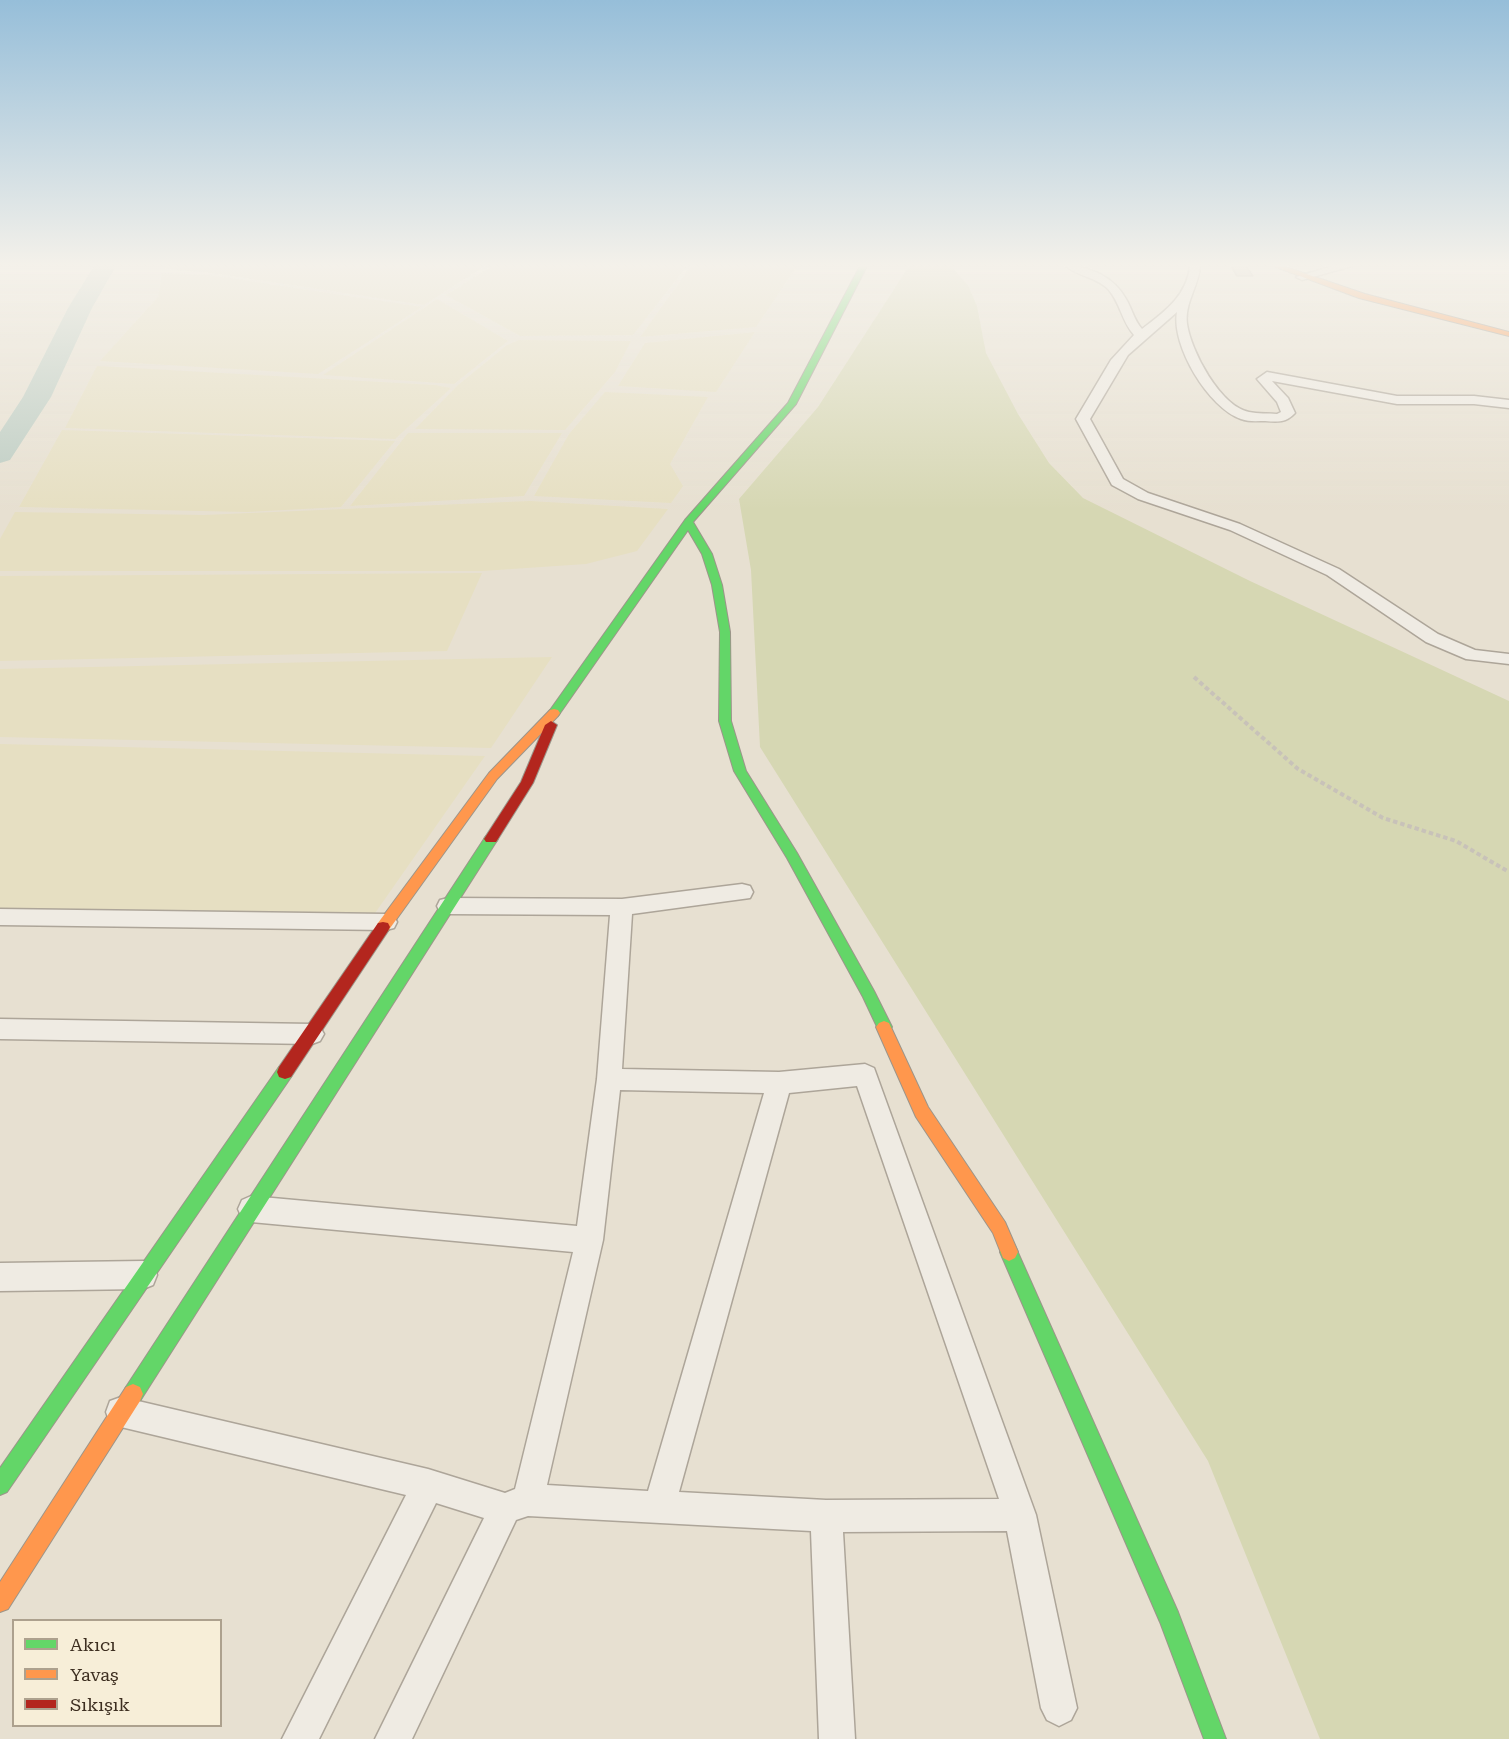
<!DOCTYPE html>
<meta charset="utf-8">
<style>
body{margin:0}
#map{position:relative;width:1509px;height:1739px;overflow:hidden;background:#e7e0d1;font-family:"Roboto Serif",serif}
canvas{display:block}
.legend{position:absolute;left:12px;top:1619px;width:210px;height:108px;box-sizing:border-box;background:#f7eed8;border:2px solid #ada18e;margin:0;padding:8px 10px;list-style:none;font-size:18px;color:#3d2e20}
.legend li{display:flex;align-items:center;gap:12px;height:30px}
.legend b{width:30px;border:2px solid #ada18e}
</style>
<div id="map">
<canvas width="1509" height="1739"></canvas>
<ul class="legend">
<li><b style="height:8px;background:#63d668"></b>Akıcı</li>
<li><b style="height:8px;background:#ff974d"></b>Yavaş</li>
<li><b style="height:8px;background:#b3261e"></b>Sıkışık</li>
</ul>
</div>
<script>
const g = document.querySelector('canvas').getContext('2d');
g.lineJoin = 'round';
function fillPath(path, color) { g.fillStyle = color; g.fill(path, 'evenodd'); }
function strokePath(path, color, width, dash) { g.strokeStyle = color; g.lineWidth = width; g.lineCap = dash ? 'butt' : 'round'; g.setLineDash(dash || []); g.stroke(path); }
fillPath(new Path2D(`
 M166,266H485L424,305L204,272L165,269Z
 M492,266H687L633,335L520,336L446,295Z
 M691,266H797L756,327L640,337Z
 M162,273L210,275L422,307L318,374L100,361L158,297Z
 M437,299L508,341L454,384L323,375Z
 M755,332L716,392L618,386L645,343Z
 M519,340L631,341L615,372L565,430L415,429L458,385L507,345Z
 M97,366L435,385L451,388L395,439L65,428Z
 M605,392L708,397L670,464L683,486L671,503L534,496L569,434Z
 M62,430L395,441L341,507L247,512L19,507Z
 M408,433H562L524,496L350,506Z
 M530,501L668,509L637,551L586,564L482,571H0V539L15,512L204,515Z
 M482,573L447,651L0,661V576Z
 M552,657L491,748L0,737V669Z
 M0,744L485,756L373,916L0,913Z`), '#e6dfc2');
fillPath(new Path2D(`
 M909,266H953V269L968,285L977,306L986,353L1018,414L1049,463L1083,498L1250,581L1509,701V1739H1320L1208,1461L760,747L751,570L739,499L818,407Z`), '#d6d7b3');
fillPath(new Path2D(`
 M94,266H116L92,308L51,397L10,460L0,463V432L23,397L68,308Z`), '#bcccc2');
const building = new Path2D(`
 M1231,266H1246L1253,276H1237Z`);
fillPath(building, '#cbbfb2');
strokePath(building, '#a89c90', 1.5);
const street = new Path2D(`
 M1066,266C1090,266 1114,277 1126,299C1132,309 1134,320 1142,329C1164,312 1187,296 1190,266H1200C1199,286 1184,303 1187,324C1191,351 1220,406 1249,412C1258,414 1268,413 1277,414L1281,412L1277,402L1257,379L1267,372L1397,396H1474L1509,400V408L1474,404H1397L1272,381L1288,398L1295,413C1286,423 1277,422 1265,421C1257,421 1249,422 1241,419C1209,408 1171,346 1177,312L1128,355L1090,419L1123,479L1148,493L1240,524L1339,569L1438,634L1475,650L1509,654V664L1466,659L1426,642L1327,575L1230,530L1138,499L1112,485L1076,419L1111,360L1134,335C1122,322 1120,302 1108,289C1096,277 1077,276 1066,266Z
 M1333,266H1352L1302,280L1296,277Z
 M742,884L750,886L753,892L750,898L632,914L622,1069L779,1072L865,1064L874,1068L1036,1515L1077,1708L1071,1720L1059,1726L1047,1720L1041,1708L1007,1531L843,1532L855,1739H819L811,1531L528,1516L516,1520L412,1739H375L484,1518L436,1503L319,1739H282L406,1495L121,1427L110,1423L106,1412L110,1401L121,1397L428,1469L505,1493L515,1489L573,1252L251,1222L242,1218L238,1209L242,1200L251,1196L577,1226L597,1079L610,915L448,914L440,912L437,906L440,900L448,898L622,899ZM857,1086L999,1499L826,1500L679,1492L789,1093ZM620,1090L764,1093L648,1491L547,1485L603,1240Z
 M0,909L386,914L394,916L397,922L394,928L386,930L0,925Z
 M0,1019L312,1024L320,1027L324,1034L320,1041L312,1044L0,1039Z
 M143,1261L153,1265L157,1275L153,1285L143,1289L0,1291V1263Z`);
const fast = new Path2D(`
 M860,266H867L796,404L693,522L712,554L722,585L730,632L731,721L746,771L797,853L874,991L892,1027L889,1031L884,1033L879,1031L863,997L787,858L734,771L719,721L720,632L712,585L702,554L688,530L558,716H550L548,713L685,520L788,403Z
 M491,834L498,839L496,842L140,1401L133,1404L126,1401L123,1394L126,1387L486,836Z
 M285,1065L291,1067L293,1072L291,1077L7,1492L0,1495V1468L279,1067Z
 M1009,1243L1015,1246L1178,1612L1226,1739H1204L1160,1622L1000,1252L1003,1246Z`);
const slow = new Path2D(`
 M1273,266H1283L1365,294L1509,332V336L1359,298Z
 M554,709L558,710L560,713L558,716L497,779L388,931H378L376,927L378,923L489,773L550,710Z
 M884,1021L889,1023L928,1107L1005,1222L1018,1252L1015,1258L1009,1261L1003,1258L993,1233L916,1117L876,1027L879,1023Z
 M133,1384L140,1387L143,1394L140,1401L8,1609L0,1612V1582L126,1387Z`);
const jam = new Path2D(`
 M551,721L557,725L533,783L496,842H486L484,839L486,836L521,782L545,725Z
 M383,922L388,923L390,927L388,931L291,1077L285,1079L279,1077L277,1072L279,1067L378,923Z`);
strokePath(street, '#ada599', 3);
strokePath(fast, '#9c958a', 2);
strokePath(slow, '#9c958a', 2);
strokePath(jam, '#9c958a', 2);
strokePath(new Path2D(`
 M1194,677L1298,769L1383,818L1456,841L1509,872`), '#c8c2b9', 4, [4.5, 3]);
fillPath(street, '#efebe3');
fillPath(fast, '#63d668');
fillPath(slow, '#ff974d');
fillPath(jam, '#b3261e');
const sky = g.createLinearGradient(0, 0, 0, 510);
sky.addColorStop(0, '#96bed9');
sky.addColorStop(0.52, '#f4f1ea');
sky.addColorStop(1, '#f4f1ea00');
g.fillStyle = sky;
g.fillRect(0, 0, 1509, 510);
</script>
